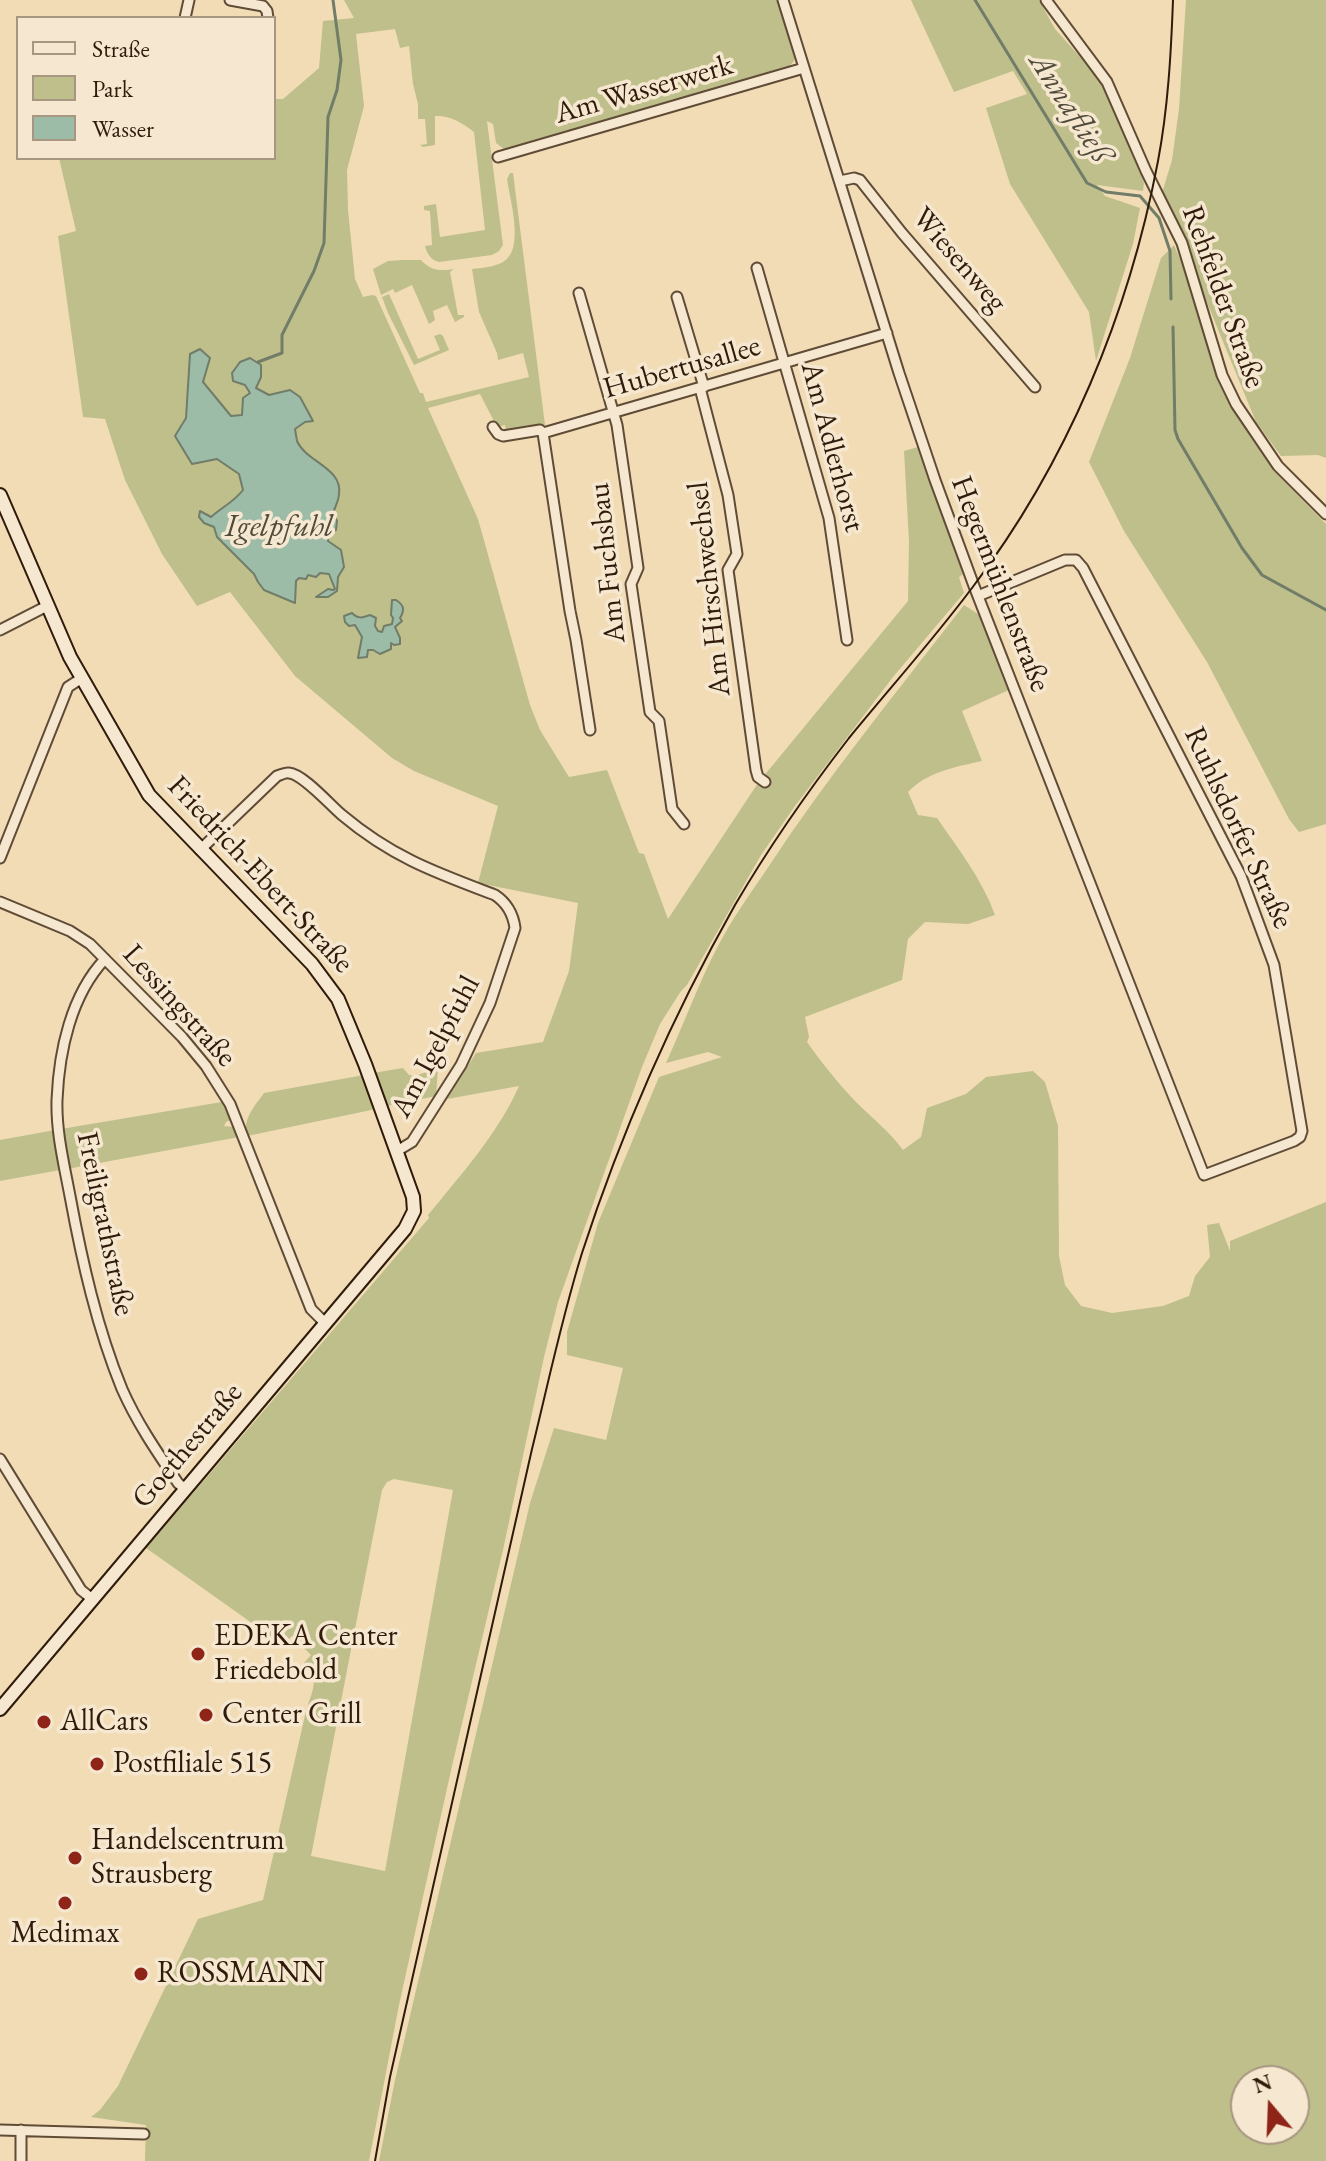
<!DOCTYPE html>
<meta charset="utf-8">
<style>
body{margin:0}
#map{position:relative;width:1326px;height:2161px;overflow:hidden;background:#f1dcb6;font-family:"EB Garamond",serif}
canvas{display:block}
.legend{position:absolute;left:16px;top:16px;width:260px;height:144px;box-sizing:border-box;background:#f6e8d0;border:2px solid #a79681;margin:0;padding:10px 14px;list-style:none;font-size:24px;color:#301b0b}
.legend li{display:flex;align-items:center;gap:16px;height:40px}
.legend b{width:40px;border:2px solid #a79681}
.north{position:absolute;left:1230px;top:2065px;width:80px;height:80px;box-sizing:border-box;background:#f6e8d0;border:2px solid #a79681;border-radius:50%;rotate:341deg;font-size:22px;font-weight:700;line-height:32px;text-align:center;color:#301b0b}
.north::after{content:'';display:block;margin:auto;width:28px;height:36px;background:#8f2418;clip-path:polygon(50% 0,100% 100%,50% 72%,0 100%)}
</style>
<div id="map">
<canvas width="1326" height="2161"></canvas>
<ul class="legend">
<li><b style="height:10px;background:#f6e8d0"></b>Straße</li>
<li><b style="height:22px;background:#bebf8b"></b>Park</li>
<li><b style="height:22px;background:#9cbca8"></b>Wasser</li>
</ul>
<div class="north">N</div>
</div>
<script>
const g = document.querySelector('canvas').getContext('2d');
g.lineJoin = 'round';
function fillPath(path, color) { g.fillStyle = color; g.fill(path, 'evenodd'); }
function strokePath(path, color, width, dash) { g.strokeStyle = color; g.lineWidth = width; g.lineCap = dash ? 'butt' : 'round'; g.setLineDash(dash || []); g.stroke(path); }
function drawText(font, color, halo, rows, align = 'center') {
  g.font = font + ' "EB Garamond",serif'; g.lineWidth = 7; g.setLineDash([]); g.textBaseline = 'middle'; g.strokeStyle = halo; g.fillStyle = color; for (const [text, x, y, turn = 0] of rows) {
    g.save(); g.translate(x, y); g.rotate((+turn || 0) * Math.PI / 180); g.textAlign = isNaN(turn) ? turn : align; if (halo) g.strokeText(text, 0, 0); g.fillText(text, 0, 0); g.restore();
  }
}
fillPath(new Path2D(`
 M344,0H777L795,57L794,61L788,68L504,149L496,143L493,124L487,121L503,245L499,251L492,255L439,262C431,260 427,254 425,246L432,245L430,211L424,210V206L436,204L440,237L485,230L474,132C463,123 449,115 435,116V145L423,147L420,145L427,144L425,119H418V104L413,84L409,46L400,48L395,29L356,34L364,106L347,170L348,210L355,279L363,297L372,295L376,296L420,393H423L426,402L529,377L523,353L498,360L497,353L479,312L472,269C482,268 494,267 503,262C525,250 510,200 507,179L510,173H513L545,425L506,431L505,425L497,427L480,394L428,408L478,519L530,705L540,730L569,777L607,770L639,853L644,854L668,919L758,783L908,601L909,541L904,451L918,447L963,574L959,577L964,593L893,677L795,806L761,855L687,985L681,991L660,1024L642,1067L558,1302L544,1357L503,1550L452,1766L399,2005L369,2161H145L146,2125L91,2117L100,2110L118,2086L198,1919L263,1900L306,1711C311,1694 322,1676 304,1663L311,1655L292,1636L283,1645L146,1548L429,1218L428,1215C460,1176 499,1132 519,1086L447,1099L476,1053L543,1042L569,971L578,903L478,883L498,806L414,771L392,758L295,676L230,592L197,606L162,554L125,480L105,419L83,417L58,236L76,231L59,158H274V99H283L319,68L323,21L354,18ZM209,358L203,382L231,416H242L250,393L245,385L250,358L261,365V377L255,388L269,395L290,390L312,420L306,422L295,429L297,443L313,459L328,469L339,496L333,513L337,521L336,530L327,535L338,577L337,591L317,597L328,589H335L329,574C318,573 305,574 296,581L294,603C278,596 262,592 255,574L217,537L211,518C221,507 233,502 243,491L239,474L217,459L206,462L175,436L186,418ZM356,617C365,618 373,624 378,631L382,632L384,627L392,625L393,617L399,622L395,627L400,637L391,642L380,654C370,648 367,651 358,658L362,637L355,625L349,626L345,622ZM394,1479L453,1490L385,1871L311,1856L382,1490L387,1482Z
 M911,0H1039L1055,29L1102,81L1144,183L1143,191L1097,185L1105,196L1140,208L1133,244L1096,361L1089,312L1010,184L986,108L1027,94L1013,71L954,92Z
 M1186,0H1326V458L1318,455L1281,456L1256,422L1162,193L1172,160L1179,109Z
 M1174,245L1191,285L1223,391L1273,470L1326,524V824L1299,832L1289,819L1207,662L1124,531L1089,462L1130,358L1161,258Z
 M403,260H421C431,271 440,271 454,269L450,272L458,315H464V317L455,322L447,305L433,311L435,320L429,324L412,285L395,293L393,289L381,295L373,269L388,261Z
 M389,294L418,359L440,350L434,336L440,334L443,336L449,350L414,365L388,313L382,297Z
 M964,605L978,614L1009,690L962,711L982,761C955,767 927,772 908,792L918,815L937,818C959,850 982,879 995,915L968,924L925,922L908,939L902,980L805,1017L809,1037L807,1042C822,1063 837,1082 855,1101C871,1117 889,1131 903,1150L921,1137L927,1108L966,1094L986,1077L1033,1071L1045,1082L1058,1126L1059,1256L1065,1285L1081,1306L1112,1313L1163,1306L1189,1296L1195,1276L1210,1257L1207,1225L1219,1223L1230,1251V1241L1326,1202V2161H379L395,2080L530,1503L554,1428L606,1440L623,1368L567,1355V1332L598,1223L659,1077L722,1057L708,1052L666,1063C684,1024 698,984 718,946C732,919 750,894 767,869C827,777 897,692 964,605ZM1294,2081V2129H1246V2081Z
 M403,1068L409,1075L415,1076L438,1068L436,1096L387,1106L373,1073Z
 M364,1075L376,1109L247,1136C242,1119 255,1106 264,1093Z
 M222,1102L233,1119L226,1122L224,1126L235,1127L239,1137L67,1169L61,1129Z
 M55,1130L60,1170L0,1181V1140Z`), '#bebf8b');
const water = new Path2D(`
 M200,349L210,358L203,382L231,416L242,415L243,398L250,393L245,385L233,381L232,373L240,362L250,358L261,365V377L256,388L269,395L290,390L300,397L313,421L305,422L295,429C295,429 297,441 297,441C306,462 343,468 339,494C339,500 335,507 333,513L337,521L336,530L328,535V541L341,550L344,567L338,577L337,591L328,597H316L328,589L333,590L335,589L329,574L320,573L316,577L308,575L306,579L299,578L296,581L295,603L264,590L258,582L254,574L217,537L214,527L204,523L199,517L200,511L211,517C222,507 234,502 243,490L239,474L217,459L192,464L175,436L186,418L190,354Z
 M392,600H396C404,605 405,610 400,618L402,621L395,627L400,638V644L394,645L391,643V649L380,654L373,650H368L367,657L358,658L362,637L355,625L349,626L345,622L344,616L352,613C358,619 362,618 370,615L376,618L375,626L378,631L382,632L384,626L392,624L393,618L391,615Z`);
fillPath(water, '#9cbca8');
strokePath(water, '#717c69', 2);
strokePath(new Path2D(`
 M975,0L1087,183L1106,192L1140,196L1159,218L1170,251L1171,299
 M1173,327L1175,430L1178,439L1242,548L1262,575L1326,610
 M258,362L282,353V335L314,271L324,243L328,117L337,90L341,60L333,0`), '#717c69', 3);
const street = new Path2D(`
 M230,0L263,6L267,11L268,18
 M783,0L899,373L935,480L974,586L1204,1175L1294,1141L1300,1137L1302,1131L1274,965L1250,900L1241,876L1083,568L1076,560H1065L978,596
 M1046,0L1107,82L1146,171L1182,243L1222,375L1236,404L1278,466L1326,514
 M185,18L189,0
 M498,157L804,68
 M840,181L854,178L860,180L902,233L1035,387
 M757,268L829,518L847,640
 M579,293L617,425L638,568L631,584L650,712L659,721L672,809L684,824
 M677,297L704,387
 M700,388L728,495L737,554L728,570L756,770L758,777L765,782
 M493,427L498,434L503,436L540,430L543,433L887,333
 M543,433L570,611L576,640L590,730
 M0,630L47,606
 M200,850L277,776C280,775 286,772 289,773C303,774 330,805 342,815C392,857 434,872 495,895C507,903 513,913 515,928L490,1003L461,1065L412,1142L397,1151
 M0,858L68,687L82,678
 M0,902L70,931L90,944L182,1037L206,1066L230,1104L311,1309L326,1324
 M105,959C71,995 59,1051 57,1100C56,1132 64,1164 70,1196C82,1261 97,1328 122,1389C137,1423 157,1452 178,1483L185,1489
 M0,1459L81,1590L91,1598
 M0,2130L144,2134
 M21,2161V2130`);
const secondary = new Path2D(`
 M0,495L70,657L149,795L312,964L338,999L365,1064L413,1197L414,1211L405,1229C271,1390 134,1548 0,1709`);
strokePath(street, '#604b36', 13);
strokePath(secondary, '#301b0b', 16);
strokePath(street, '#f6e8d0', 9);
strokePath(secondary, '#f6e8d0', 12);
strokePath(new Path2D(`
 M375,2161L390,2077L532,1449C548,1384 562,1317 582,1253C621,1133 673,1015 735,905C769,847 808,791 849,738C890,688 933,640 972,588C1067,463 1129,314 1158,161C1168,108 1171,54 1173,0`), '#301b0b', 2);
for (const [x, y, r, color] of [
 [198,1654,8,"#8f2418"],
 [206,1715,8,"#8f2418"],
 [44,1722,8,"#8f2418"],
 [97,1764,8,"#8f2418"],
 [75,1858,8,"#8f2418"],
 [65,1903,8,"#8f2418"],
 [141,1974,8,"#8f2418"]
]) { const dot = new Path2D(); dot.arc(x, y, r, 0, 2 * Math.PI); g.fillStyle = color; g.fill(dot); strokePath(dot, '#f6e8d0', 3); }
drawText('30px', '#301b0b', '#f6e8d0', [
 ["Am Wasserwerk",644,90,-16],
 ["Wiesenweg",959,260,49],
 ["Rehfelder Straße",1223,297,70],
 ["Hubertusallee",682,368,-16],
 ["Am Adlerhorst",832,447,75],
 ["Am Fuchsbau",608,563,-96],
 ["Hegermühlenstraße",1000,584,69],
 ["Am Hirschwechsel",710,589,-96],
 ["Ruhlsdorfer Straße",1238,828,65],
 ["Friedrich-Ebert-Straße",260,875,47],
 ["Lessingstraße",179,1006,48],
 ["Am Igelpfuhl",436,1047,-62],
 ["Freiligrathstraße",105,1224,78],
 ["Goethestraße",188,1446,-50]
]);
drawText('30px', '#301b0b', '#f6e8d0', [
 ["EDEKA Center",214,1637],
 ["Friedebold",214,1671],
 ["Center Grill",222,1715],
 ["AllCars",60,1722],
 ["Postfiliale 515",113,1764],
 ["Handelscentrum",91,1841],
 ["Strausberg",91,1875],
 ["Medimax",65,1934,"center"],
 ["ROSSMANN",157,1974]
], 'left');
drawText('italic 32px', '#504b3a', '#f6e8d0', [
 ["Annafließ",1070,108,57],
 ["Igelpfuhl",279,527]
]);
</script>
